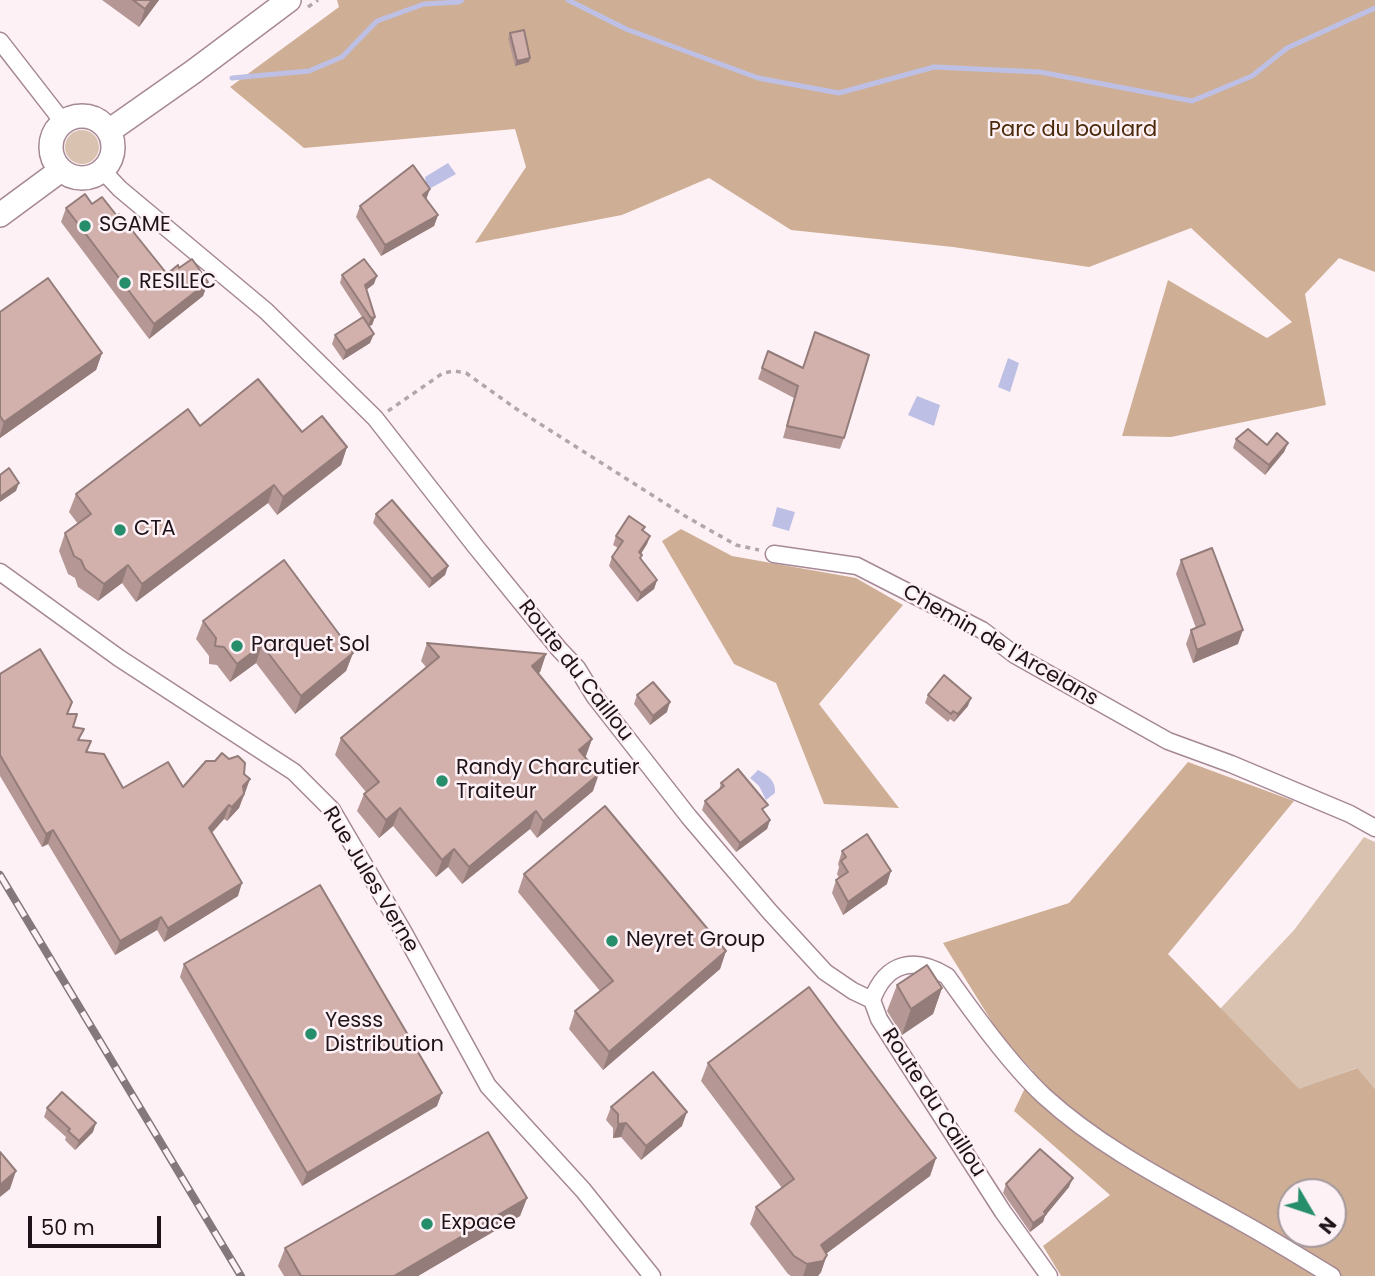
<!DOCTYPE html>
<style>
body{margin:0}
#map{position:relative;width:1375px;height:1276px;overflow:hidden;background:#fef1f6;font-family:Poppins,sans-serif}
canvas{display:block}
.north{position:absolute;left:1277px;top:1178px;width:70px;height:70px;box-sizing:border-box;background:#fef1f6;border:2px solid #a4989d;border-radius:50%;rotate:129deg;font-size:19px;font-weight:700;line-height:28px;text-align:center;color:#1e1318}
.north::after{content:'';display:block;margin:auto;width:24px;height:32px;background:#268e6b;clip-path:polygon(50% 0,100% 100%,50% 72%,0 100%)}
.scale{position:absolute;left:28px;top:1216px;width:133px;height:32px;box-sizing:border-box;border:4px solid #1e1318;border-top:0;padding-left:9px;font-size:21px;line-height:24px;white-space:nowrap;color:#1e1318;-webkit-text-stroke:5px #fef1f6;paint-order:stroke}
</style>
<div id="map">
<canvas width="1375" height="1276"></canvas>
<div class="north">N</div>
<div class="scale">50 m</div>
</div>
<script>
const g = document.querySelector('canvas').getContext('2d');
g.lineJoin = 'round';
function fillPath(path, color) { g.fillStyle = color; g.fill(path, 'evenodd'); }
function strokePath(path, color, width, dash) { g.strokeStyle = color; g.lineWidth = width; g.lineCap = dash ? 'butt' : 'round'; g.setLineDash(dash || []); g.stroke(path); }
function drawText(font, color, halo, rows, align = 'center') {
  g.font = font + ' Poppins,sans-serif'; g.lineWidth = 5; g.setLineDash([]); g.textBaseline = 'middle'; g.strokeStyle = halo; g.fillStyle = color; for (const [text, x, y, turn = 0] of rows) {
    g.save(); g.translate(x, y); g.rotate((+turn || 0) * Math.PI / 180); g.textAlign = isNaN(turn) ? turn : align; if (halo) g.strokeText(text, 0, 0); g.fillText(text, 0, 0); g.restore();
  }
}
fillPath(new Path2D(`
 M65 147a17 17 0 1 1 34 0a17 17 0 1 1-34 0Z
 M1364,837L1375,842V1089L1356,1068L1299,1090L1220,1009L1294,930Z`), '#d9c3b0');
fillPath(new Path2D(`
 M337,0H1375V272L1339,258L1305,294L1326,405L1171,437L1122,436L1168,280L1267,338L1292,322L1191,228L1089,267L953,247L791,230L709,178L622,215L475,243L526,167L515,129L304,148L230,87L339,7Z
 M681,529L732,556L856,578L903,605L819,704L899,808L824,804L776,683L734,664L662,541Z
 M1188,762L1294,801L1168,954L1299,1089L1357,1068L1375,1089V1276H1061L1043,1246L1110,1195L1014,1111L1033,1071L1002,1038L943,943L1069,903ZM1291,1192H1333V1234H1291Z`), '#ceaf95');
fillPath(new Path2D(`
 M448,163L456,174L431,188L426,185L425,177Z
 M1008,358L1019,363L1010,392L998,387Z
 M917,396L940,405L934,426L908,415Z
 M777,507L795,512L789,531L772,526Z
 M758,770C768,775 776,781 775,793L766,800L759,786L750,778Z`), '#bdc0e4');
strokePath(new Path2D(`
 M568,0L626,29L758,78L839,93L934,67L1040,72L1192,101L1252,76L1287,48L1375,8
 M232,78L309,71L342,57L377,21L424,4L459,2L462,0`), '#bdc0e4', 5);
const street = new Path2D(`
 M0,41L63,122
 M102,170L120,189L266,311L375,418L476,547L559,649L577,668L595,697L689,817L770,912L825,972L853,991L872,1000L879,1019L1003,1212L1049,1276
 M774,554L857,566L982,630L1015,655L1168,741L1231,764L1350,814L1375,828
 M0,572L119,658L294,772L332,810L403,931L488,1086L583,1190L652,1276
 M872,1000C886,962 914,956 947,976C974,1014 1010,1064 1044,1096C1102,1149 1173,1184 1241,1222C1272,1239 1302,1258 1332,1276`);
const secondary = new Path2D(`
 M51 147a31 31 0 1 1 62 0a31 31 0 1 1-62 0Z
 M109,131L193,72L289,0
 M0,215L61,170`);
strokePath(street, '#a58894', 19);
strokePath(secondary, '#a58894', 26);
strokePath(new Path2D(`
 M308,7L318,0
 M388,411L443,373L454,371L466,373L515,408L685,516L736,545L759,550`), '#b3a6ab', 3.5, [5, 5]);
strokePath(street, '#fff', 16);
strokePath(secondary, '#fff', 23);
const rail = new Path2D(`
 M0,875L241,1276`);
strokePath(rail, '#84787d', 8);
strokePath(rail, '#fef1f6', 5, [16]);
fillPath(new Path2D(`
 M102,0H159L139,27Z
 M510,33L529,62L515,66L508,38Z
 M426,200L438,215L434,226L381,256L356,217L360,206Z
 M66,208L117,216L167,274L179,268L208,282L203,296L149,339L61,222Z
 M342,275L374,284L366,290L375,317L372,325L369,326L370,343L343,360L332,344L335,335L362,317L340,283Z
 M0,312L102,353L96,370L0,438Z
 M768,351L844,438L840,449L783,438L794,398L758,379Z
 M200,426L302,432L347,447L341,465L277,515L268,503L136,602L122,583L98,601L78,587L75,578L68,574L59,551L65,533L78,524L69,512L76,494Z
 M1236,439L1267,445L1288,443L1284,452L1265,475L1233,448Z
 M376,514L448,566L445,575L429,588L373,523Z
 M645,527L643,531L650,536L647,544L641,554V559L657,580L654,589L637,602L609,566L612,557L618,548L613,545L616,536Z
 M1181,560L1238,644L1193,663L1186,644L1191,630L1196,628L1176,574Z
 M203,621L353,653L346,671L295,714L256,663L230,682L217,665L209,664V656L196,639Z
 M427,643L546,654L540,672L538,673L592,739L585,757L593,791L537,838L530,829L462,884L448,867L436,877L393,826L379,838L357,811L364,794L366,792L335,755L341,738L426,667L421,661Z
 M0,674L67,714L80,740L91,741L87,752L123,788L183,787L244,774L245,793L239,808L227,821L224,819L212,833L238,896L164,942L157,930L115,955L48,844L42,847L0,776Z
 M637,695L667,712L650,725L634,704Z
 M928,695L968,706L954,722L950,719L948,722L925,703Z
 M721,783L765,813L770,820L767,829L736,852L702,810L705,801L719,790Z
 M842,851L887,884L843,915L832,893L836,880L839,878L837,874L839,867L838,864Z
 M524,874L726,951L720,969L603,1070L569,1029L575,1011L600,991L518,892Z
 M184,964L437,1106L302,1186L180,977Z
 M897,985L942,988L933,1014L902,1035L887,1011Z
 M708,1063L936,1158L930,1176L827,1253L821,1272L818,1276H791L788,1274L750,1224L756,1207L782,1188L701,1081Z
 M611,1107L682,1126L641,1160L621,1137L613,1138V1128L606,1120Z
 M47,1108L93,1132L75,1150L65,1140L66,1137L44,1117Z
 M1006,1184L1069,1187L1045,1216L1043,1222L1030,1232L1003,1193Z
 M527,1198L520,1216L418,1276H284L278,1266L285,1248Z`), '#b59895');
fillPath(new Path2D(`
 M152,0H159L139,27L145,9Z
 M530,58L529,62L515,66L517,61Z
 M430,189L426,200L423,195Z
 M438,215L434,226L381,256L385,245Z
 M377,276L374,284L362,293L365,285Z
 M208,282L203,296L149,339L154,324Z
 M375,317L372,325L368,326L371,318Z
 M374,334L370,343L343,360L346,351Z
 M102,353L96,370L0,438V435L4,422Z
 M1288,443L1284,452L1265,475L1269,465Z
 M347,447L341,465L277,515L283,497Z
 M19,483L16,491L0,502V497Z
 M274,485L268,503L136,602L142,584Z
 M650,536L647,544L636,561L639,552Z
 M128,565L122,583L98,601L104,584Z
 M448,566L445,575L429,588L432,579Z
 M657,580L654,589L637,602L641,593Z
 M1243,630L1238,644L1193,663L1197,650Z
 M262,645L256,663L230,682L237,664Z
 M353,653L346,671L295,714L301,696Z
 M546,654L540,672L526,684L532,666Z
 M971,698L968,706L954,722L958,714Z
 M670,702L667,712L650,725L653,716Z
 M592,739L586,756L573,768L579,750Z
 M599,774L593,791L537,838L543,821Z
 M250,779L245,793L238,799L243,786Z
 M244,794L239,808L227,821L232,807Z
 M229,805L224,819L204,841L209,828Z
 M400,808L393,826L379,838L386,820Z
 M536,811L530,829L462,884L469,867Z
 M770,820L767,829L736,852L740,843Z
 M53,830L48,844L42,847L46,834Z
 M454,849L448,867L436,877L442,860Z
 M891,871L887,884L843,915L848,902Z
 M242,883L238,896L164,942L168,928Z
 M161,917L157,930L115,955L120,941Z
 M726,951L720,969L603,1070L609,1052Z
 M942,988L933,1014L902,1035L911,1009Z
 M442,1093L437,1106L302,1186L307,1173Z
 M687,1112L682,1126L641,1160L646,1146Z
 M96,1123L93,1132L75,1150L79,1141Z
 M626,1123L621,1137L613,1138L618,1124Z
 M936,1158L930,1176L815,1262L827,1255L821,1272L818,1276H803L807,1264L821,1245Z
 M16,1171L10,1189L0,1197V1185Z
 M1073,1178L1069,1187L1045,1216L1043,1222L1030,1232L1033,1223Z
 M527,1198L520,1216L418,1276H394Z`), '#937c79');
const building = new Path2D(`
 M133,0H152L145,9Z
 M524,30L530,58L517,61L510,33Z
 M413,165L430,189L423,195L438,215L385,245L360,206Z
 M85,194L92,204L102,197L117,216L119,214L167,274L178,265L179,268L192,259L208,282L154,324L66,208Z
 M364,259L377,276L365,285L375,317L371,318L342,275Z
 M48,278L102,353L4,422L0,416V312Z
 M363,317L374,334L346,351L335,335Z
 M815,332L869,355L844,438L787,426L798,386L762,368L768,351L803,368Z
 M258,379L302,432L322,416L347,447L283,497L274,485L142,584L128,565L104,584L85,569L81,560L74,556L65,533L91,514L76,494L188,409L200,426Z
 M1248,429L1267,445L1277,433L1288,443L1269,465L1236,439Z
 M9,468L19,483L0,497V475Z
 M392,500L448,566L432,579L376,514Z
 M629,516L645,527L642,530L650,536L639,552L642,555L640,558L657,580L641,593L612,557L623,541L616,536Z
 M1212,548L1243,630L1197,650L1191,630L1205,624L1181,560Z
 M284,560L353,653L301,696L262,645L237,664L224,647L215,646L216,638L203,621Z
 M427,643L546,654L532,666L592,739L579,750L599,774L543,821L536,811L469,867L454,849L442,860L400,808L386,820L364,794L379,782L341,738L439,657Z
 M40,649L72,702L67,714H77L73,727L84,729L78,740L91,741L86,752L104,754L123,788L168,762L183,787L206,761H215L222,753L229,759L238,756L245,763L244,774L250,779L243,786L244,794L232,807L229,805L209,828L242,883L168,928L161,917L120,941L53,830L46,834L0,755V674Z
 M944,675L971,698L958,714L953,711L951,714L928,695Z
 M653,682L670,702L653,716L637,695Z
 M738,769L768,805L762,809L770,820L740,843L705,801L724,786L721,783Z
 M605,806L726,951L609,1052L575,1011L613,981L524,874Z
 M867,834L891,871L848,902L836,880L848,872L841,861L846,857L842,851Z
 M320,885L442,1093L307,1173L184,964Z
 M927,965L942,988L911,1009L897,985Z
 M809,987L936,1158L821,1245L827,1255L823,1261L807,1264L794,1256L756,1207L794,1179L708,1063Z
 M653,1072L687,1112L646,1146L626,1123L618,1124V1114L611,1107Z
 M62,1092L96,1123L79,1141L68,1131L70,1129L47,1108Z
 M488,1132L527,1198L394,1276H301L285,1248Z
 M1040,1149L1073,1178L1044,1212L1046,1214L1033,1223L1006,1184Z
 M0,1152L16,1171L0,1185Z`);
fillPath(building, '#d2b1ad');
strokePath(building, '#937c79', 2);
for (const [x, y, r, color] of [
 [85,226,7,"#268e6b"],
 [125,283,7,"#268e6b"],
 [120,530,7,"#268e6b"],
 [237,646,7,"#268e6b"],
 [442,781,7,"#268e6b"],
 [612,941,7,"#268e6b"],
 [311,1034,7,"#268e6b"],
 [427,1224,7,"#268e6b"]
]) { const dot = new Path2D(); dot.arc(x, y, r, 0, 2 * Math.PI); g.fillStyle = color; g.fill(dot); strokePath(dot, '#fef1f6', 2.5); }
drawText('21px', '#4a2a0a', '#fef1f6', [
 ["Parc du boulard",1073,131]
]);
drawText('21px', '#1e1318', '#fef1f6', [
 ["SGAME",99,226],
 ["RESILEC",139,283],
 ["CTA",134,530],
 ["Parquet Sol",251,646],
 ["Randy Charcutier",456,769],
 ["Traiteur",456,793],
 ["Neyret Group",626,941],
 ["Yesss",325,1022],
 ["Distribution",325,1046],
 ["Expace",441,1224]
], 'left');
drawText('21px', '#1e1318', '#fef1f6', [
 ["Chemin de l'Arcelans",1000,646,30],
 ["Route du Caillou",575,671,52],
 ["Rue Jules Verne",370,880,59],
 ["Route du Caillou",933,1103,57]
]);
</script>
